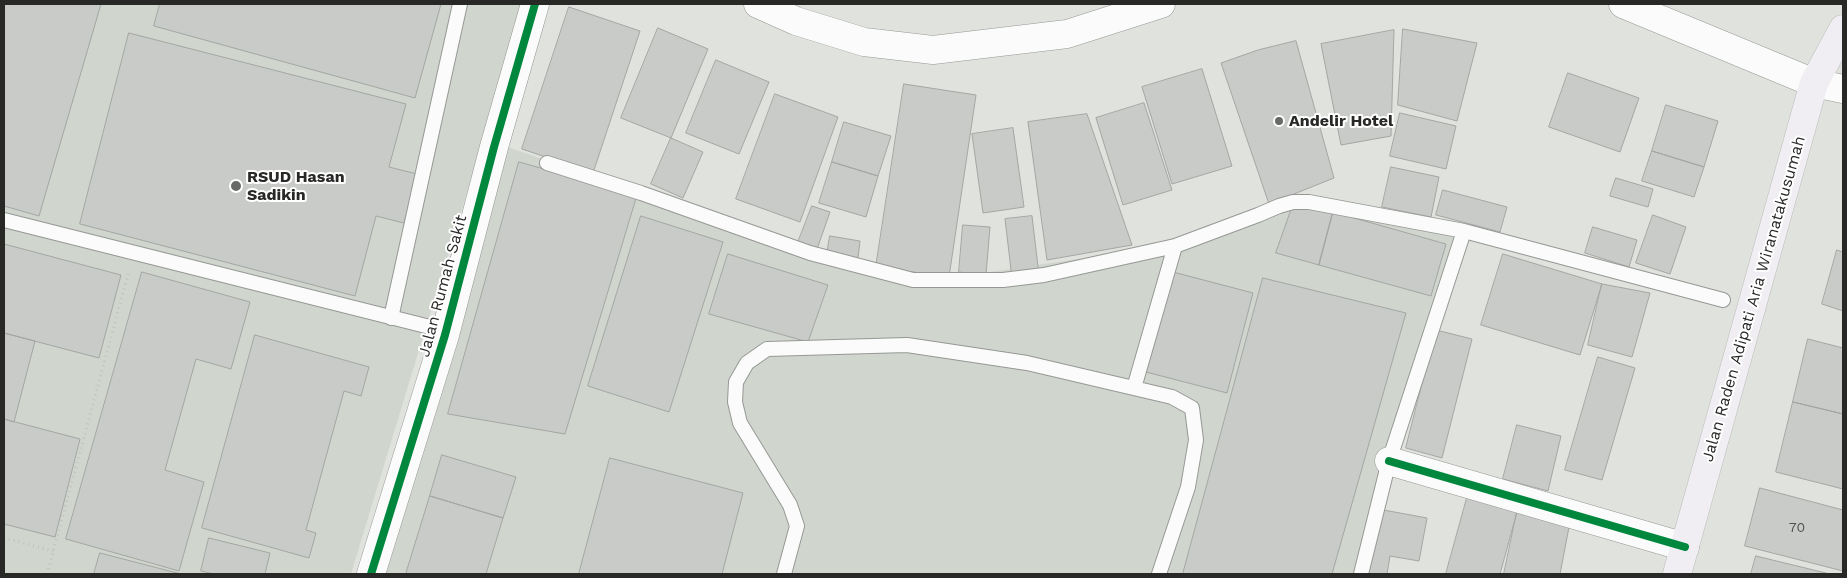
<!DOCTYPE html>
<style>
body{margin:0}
#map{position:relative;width:1847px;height:578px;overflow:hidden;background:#dfe2dd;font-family:"Work Sans",sans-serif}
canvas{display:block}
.frame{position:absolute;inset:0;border:5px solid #282927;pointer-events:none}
</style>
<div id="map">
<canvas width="1847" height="578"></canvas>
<div class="frame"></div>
</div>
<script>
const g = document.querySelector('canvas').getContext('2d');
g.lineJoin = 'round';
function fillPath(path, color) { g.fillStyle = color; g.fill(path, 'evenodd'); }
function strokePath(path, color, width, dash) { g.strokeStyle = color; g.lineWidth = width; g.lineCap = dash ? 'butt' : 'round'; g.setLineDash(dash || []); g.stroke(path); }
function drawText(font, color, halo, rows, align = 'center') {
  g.font = font + ' "Work Sans",sans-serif'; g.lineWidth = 4; g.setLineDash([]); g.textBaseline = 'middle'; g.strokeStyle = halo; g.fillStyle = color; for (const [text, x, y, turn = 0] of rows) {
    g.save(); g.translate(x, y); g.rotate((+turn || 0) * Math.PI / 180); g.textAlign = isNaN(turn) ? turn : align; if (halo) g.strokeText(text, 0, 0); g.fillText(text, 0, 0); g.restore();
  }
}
fillPath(new Path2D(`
 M4,4H524L351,574H4Z
 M491,141L734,227L890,276L983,273L1145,249L1276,201L1460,229L1362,574H369Z`), '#d0d6cd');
const building = new Path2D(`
 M4,4H101L39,216L4,206Z
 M160,4H441L415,98L154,26Z
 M569,7L640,31L593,173L522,149Z
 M658,28L708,49L671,138L621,118Z
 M1403,29L1477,43L1457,121L1398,105Z
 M1394,30L1391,136L1341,145L1321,44Z
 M129,33L406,104L389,167L417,174L404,223L376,216L355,296L80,224Z
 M1296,41L1334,178L1269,204L1221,63L1258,50Z
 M716,60L769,82L739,154L686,133Z
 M1202,69L1232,166L1172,184L1142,87Z
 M1568,73L1639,98L1620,152L1549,127Z
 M904,84L976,95L949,277L876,267Z
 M775,94L838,117L800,222L736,199Z
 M1144,103L1172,190L1123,205L1096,118Z
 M1666,105L1718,121L1704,167L1652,151Z
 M1400,113L1456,126L1446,169L1390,156Z
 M1087,114L1132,245L1047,260L1028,122Z
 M844,122L891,136L878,176L832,162Z
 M1013,128L1024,207L983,213L972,134Z
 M671,138L703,152L683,198L651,184Z
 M1652,151L1704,167L1694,197L1642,181Z
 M519,162L637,195L565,434L448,414Z
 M832,162L878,176L866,217L819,203Z
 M1391,167L1439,177L1431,217L1382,207Z
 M1616,178L1653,189L1648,207L1610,196Z
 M1443,190L1507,207L1500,232L1436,215Z
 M1293,205L1333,212L1319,265L1276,253Z
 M812,206L830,212L816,252L797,245Z
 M1333,212L1446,244L1431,296L1319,265Z
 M1653,215L1686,227L1670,274L1636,263Z
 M641,216L723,242L669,412L588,386Z
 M1032,216L1039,275L1012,278L1005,219Z
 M963,225L990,227L986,275L959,272Z
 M1593,227L1637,240L1629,267L1585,253Z
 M830,236L860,241L858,258L827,254Z
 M4,244L121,275L99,358L4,333Z
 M1837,250L1843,252V311L1822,304Z
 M728,254L828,285L808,342L709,314Z
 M1503,254L1602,284L1580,355L1481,325Z
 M142,272L250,302L231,369L196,359L165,470L204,482L179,571L66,539Z
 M1173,272L1253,293L1227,393L1146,372Z
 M1263,278L1406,313L1332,574H1183Z
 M1602,284L1650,293L1632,357L1588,345Z
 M1436,330L1472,339L1442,458L1406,448Z
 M4,333L35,341L14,422L4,419Z
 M255,335L369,367L361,396L344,391L306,530L316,533L309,558L202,528Z
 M1808,339L1843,348V414L1793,402Z
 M1598,357L1635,368L1602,480L1565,470Z
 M1793,402L1843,414V489L1776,472Z
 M4,419L80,439L55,537L4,524Z
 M1517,425L1561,436L1548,491L1503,479Z
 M442,455L516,477L503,518L430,496Z
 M610,458L743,493L722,574H579Z
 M1760,488L1843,510V571L1745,546Z
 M430,496L503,518L486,574H406Z
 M1467,498L1517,512L1500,574H1446Z
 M1378,509L1427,518L1419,561L1390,556L1387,574H1367Z
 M1517,512L1570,522L1560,574H1504Z
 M209,538L270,553L265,574H214L201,571Z
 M100,553L181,574H94Z
 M1756,556L1830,574H1751Z`);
fillPath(building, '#c9cbc8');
strokePath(building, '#a4a6a3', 1);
const service = new Path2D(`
 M547,163L641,193L810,253L913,280H1003L1044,275L1175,246L1258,215L1279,206L1293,202H1309L1464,231L1723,300
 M4,220L426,326L445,335
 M391,318L460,4
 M1134,388L1175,246
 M784,574L797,526L790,505L740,423L735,402L736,382L747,363L767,349L907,345L1027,363L1172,397L1192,408L1196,440L1188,487L1159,574
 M1361,574L1389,461L1464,231`);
const minor = new Path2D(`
 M1389,461L1685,547
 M371,574L445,335L494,147L535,4`);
const tertiary = new Path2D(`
 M1814,83L1843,89`);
const secondary = new Path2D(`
 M758,4L796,21L864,42L933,50L1067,34L1161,4
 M1623,4L1814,83`);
const primary = new Path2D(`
 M1677,574L1814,83L1843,29`);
strokePath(service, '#969895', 16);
strokePath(minor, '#969895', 29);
strokePath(tertiary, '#969895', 29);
strokePath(secondary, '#969895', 29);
strokePath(primary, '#bdbebc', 29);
strokePath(new Path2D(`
 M4,538L53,551
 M47,574L129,271`), '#c1c1c0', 3, [1, 4]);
strokePath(service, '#fafbfa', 14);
strokePath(minor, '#fafbfa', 28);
strokePath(tertiary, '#fafbfa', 28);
strokePath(secondary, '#fafbfa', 28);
strokePath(primary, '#f0eef2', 28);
strokePath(new Path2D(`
 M1389,461L1685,547
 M371,574L445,335L494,147L535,4`), '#00873e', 8);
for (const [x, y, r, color] of [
 [1279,121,5,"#686a67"],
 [236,186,6,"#686a67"]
]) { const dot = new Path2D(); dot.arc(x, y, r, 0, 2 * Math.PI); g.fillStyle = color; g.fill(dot); strokePath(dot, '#fff', 2); }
drawText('14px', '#515250', null, [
 ["70",1797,528]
]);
drawText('bold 16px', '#282927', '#fff', [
 ["Andelir Hotel",1289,121],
 ["RSUD Hasan",247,177],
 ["Sadikin",247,195]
], 'left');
drawText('16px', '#282927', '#fff', [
 ["Jalan Rumah Sakit",443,286,-75],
 ["Jalan Raden Adipati Aria Wiranatakusumah",1754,299,-74]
]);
</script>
